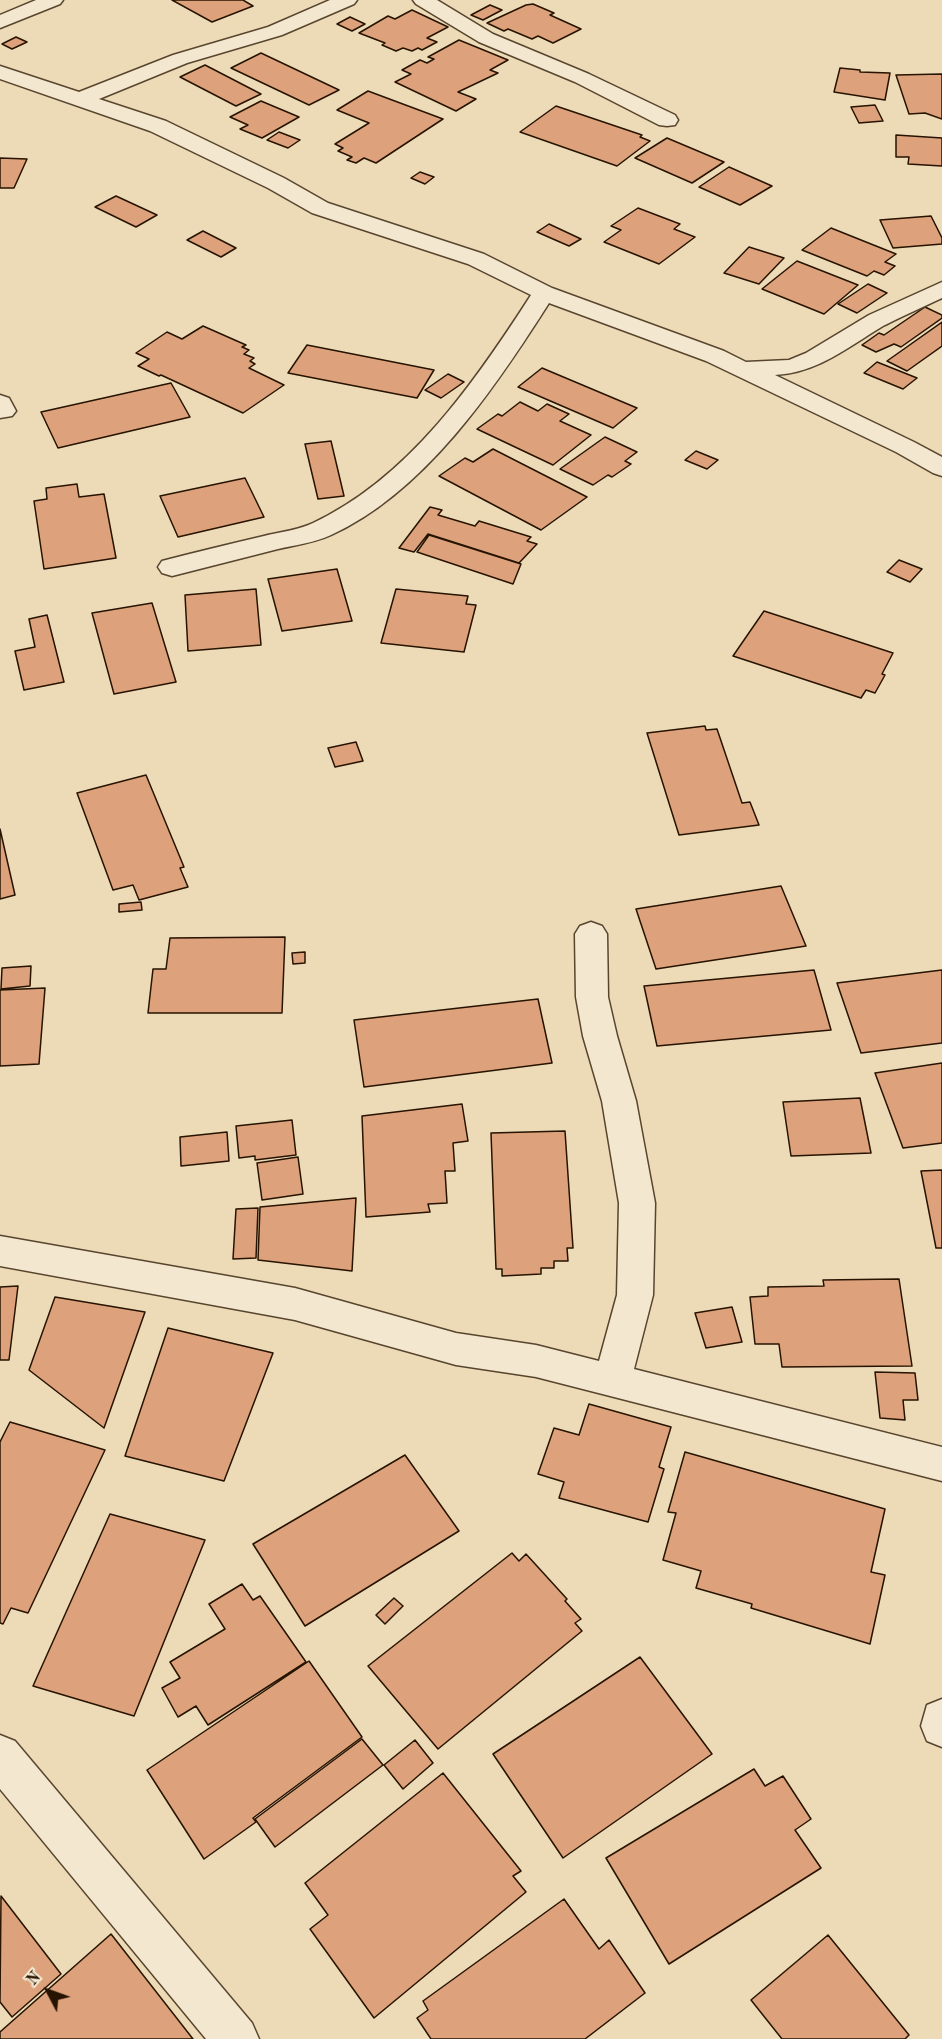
<!DOCTYPE html>
<style>
body{margin:0}
#map{position:relative;width:942px;height:2039px;overflow:hidden;background:#eddab6;font-family:"Old Standard TT",serif}
canvas{display:block}
.north{position:absolute;left:18px;top:1961px;width:60px;height:60px;-webkit-text-stroke:4px #f3e7d0;paint-order:stroke;rotate:311deg;font-size:16px;font-weight:700;line-height:24px;text-align:center;color:#261300}
.north::after{content:'';display:block;margin:auto;width:21px;height:27px;background:#261300;clip-path:polygon(50% 0,100% 100%,50% 72%,0 100%)}
</style>
<div id="map">
<canvas width="942" height="2039"></canvas>
<div class="north">N</div>
</div>
<script>
const g = document.querySelector('canvas').getContext('2d');
g.lineJoin = 'round';
function fillPath(path, color) { g.fillStyle = color; g.fill(path, 'evenodd'); }
function strokePath(path, color, width, dash) { g.strokeStyle = color; g.lineWidth = width; g.lineCap = dash ? 'butt' : 'round'; g.setLineDash(dash || []); g.stroke(path); }
const building = new Path2D(`
 M172,0H243L253,6L212,22Z
 M533,4L554,13L550,15L581,29L553,43L538,36L532,39L508,29L504,31L487,23L526,5Z
 M490,5L502,10L483,20L471,15Z
 M412,10L448,27L427,38L437,42L422,50L418,48L412,51L403,48L396,51L382,45L385,43L359,33L388,16L395,19Z
 M350,17L365,24L352,31L337,24Z
 M16,37L27,42L12,49L2,44Z
 M459,40L508,60L490,70L498,73L458,92L476,99L456,111L395,82L411,74L402,70L420,60L427,63L434,59L428,57Z
 M261,53L339,90L309,105L231,68Z
 M205,65L261,94L236,106L180,77Z
 M840,68L860,70V72L890,73L885,100L834,92Z
 M942,74V119L925,113L909,114L896,75Z
 M368,91L443,119L376,163L364,158L356,163L347,160L352,157L338,151L343,148L335,144L369,123L337,110Z
 M261,101L299,117L262,138L240,129L248,125L230,117Z
 M875,105L883,121L859,123L851,107Z
 M556,106L642,135L640,137L650,141L617,166L520,132Z
 M279,132L300,140L288,148L267,140Z
 M896,135L942,138V166L908,164L909,157H896Z
 M667,138L724,162L692,183L635,158Z
 M0,158L27,159L14,188H0Z
 M729,167L772,186L740,205L699,187Z
 M420,172L434,177L425,184L411,178Z
 M116,196L157,215L136,227L95,207Z
 M638,208L680,224L674,229L695,237L659,264L604,242L621,230L611,226Z
 M931,216L942,238V244L893,248L880,220Z
 M549,224L581,239L569,246L537,232Z
 M831,228L896,254L885,262L895,266L884,275L874,271L867,276L802,250Z
 M203,231L236,248L221,257L187,240Z
 M749,247L784,258L759,284L724,273Z
 M797,261L858,285L824,314L762,289Z
 M868,284L887,293L857,313L838,304Z
 M925,307L942,315V318L901,347L894,344L876,352L862,345L879,333L884,335Z
 M942,322V346L907,371L887,361Z
 M203,326L246,345L242,347L249,350L244,354L254,358L250,361L255,364L249,368L284,385L243,413L161,375L159,376L138,366L149,359L136,353L167,332L182,339Z
 M307,345L434,370L417,398L288,373Z
 M877,362L917,378L903,389L864,373Z
 M542,368L637,408L613,428L518,387Z
 M448,374L464,382L441,398L425,390Z
 M171,383L190,417L58,448L41,412Z
 M520,402L538,411L547,404L569,414L560,421L591,435L553,465L477,429L498,414L502,416Z
 M605,437L637,452L625,461L631,464L612,477L608,475L593,485L560,469Z
 M331,441L344,496L318,499L305,444Z
 M493,449L587,497L541,530L439,476L465,458L473,462Z
 M696,451L718,460L707,469L685,460Z
 M245,478L264,517L178,537L160,496Z
 M77,484L79,497L104,494L116,558L44,569L34,501L47,499L46,488Z
 M430,507L442,510L438,515L475,526L479,521L531,537L527,541L537,544L519,563L428,534L414,552L399,548Z
 M429,535L521,564L513,584L417,552Z
 M899,560L922,569L910,582L887,572Z
 M337,569L352,621L282,631L268,579Z
 M256,589L261,645L188,651L185,595Z
 M396,589L468,596L466,604L476,605L464,652L381,643Z
 M152,603L176,682L114,694L92,613Z
 M764,611L893,653L882,674L885,675L875,693L866,690L861,698L733,656Z
 M47,615L64,682L24,690L15,651L35,647L29,619Z
 M705,726L706,730L717,729L742,803L750,802L759,825L679,835L647,733Z
 M356,742L363,761L335,767L328,748Z
 M146,775L184,867L180,868L188,887L139,900L133,885L113,890L77,793Z
 M0,829L15,895L0,899Z
 M781,886L806,946L656,969L636,909Z
 M141,902L142,910L119,912V904Z
 M285,937L282,1013H148L153,969H166L170,938Z
 M305,952V963L293,964L292,953Z
 M31,966L30,986L1,989L2,968Z
 M814,970L831,1030L657,1046L644,986Z
 M942,970V1043L861,1053L837,983Z
 M45,988L39,1064L0,1066V990Z
 M538,999L552,1063L364,1087L354,1020Z
 M942,1063V1143L903,1148L875,1073Z
 M860,1098L871,1153L791,1156L783,1102Z
 M462,1104L468,1141L453,1143L455,1171H445L447,1203L428,1204L430,1212L366,1217L362,1116Z
 M292,1120L296,1155L255,1160V1156L239,1158L236,1126Z
 M565,1131L573,1248H567L568,1261H554V1268H541V1274L502,1276V1269H496L491,1133Z
 M227,1132L229,1161L181,1166L180,1137Z
 M298,1157L303,1194L262,1200L257,1163Z
 M942,1170V1248H936L921,1171Z
 M356,1198L352,1271L258,1260L260,1207Z
 M258,1208L256,1258L233,1259L236,1209Z
 M899,1279L912,1366L782,1367L779,1344H755L750,1297L768,1296V1287L824,1286L823,1280Z
 M18,1286L9,1360H0V1287Z
 M55,1297L145,1312L104,1428L29,1370Z
 M732,1307L742,1342L706,1348L695,1313Z
 M168,1328L273,1353L224,1481L125,1456Z
 M875,1372L915,1373L918,1400H903L905,1420L880,1418Z
 M589,1404L671,1427L659,1467L664,1469L648,1522L559,1498L564,1482L538,1474L554,1428L579,1435Z
 M10,1422L105,1450L28,1613L11,1608L3,1624L0,1623V1442Z
 M685,1452L885,1509L871,1572L885,1575L870,1644L751,1608L752,1604L696,1588L701,1571L663,1560L676,1513L668,1512Z
 M405,1455L459,1531L305,1626L253,1544Z
 M110,1514L205,1540L134,1716L33,1686Z
 M512,1553L519,1561L526,1554L567,1599L565,1601L581,1619L575,1623L582,1631L438,1749L368,1666Z
 M242,1584L253,1600L260,1596L306,1662L208,1725L196,1706L178,1717L162,1688L180,1678L170,1662L225,1629L209,1604Z
 M394,1598L403,1606L385,1624L376,1615Z
 M640,1657L712,1754L563,1858L493,1754Z
 M309,1661L362,1737L253,1818L256,1822L204,1859L147,1770Z
 M362,1739L383,1765L275,1847L255,1819Z
 M415,1740L433,1763L403,1789L384,1765Z
 M754,1769L765,1786L783,1776L811,1819L795,1830L821,1868L669,1964L606,1858Z
 M443,1773L521,1871L513,1876L526,1892L374,2018L310,1929L328,1915L305,1883Z
 M1,1896L61,1974L12,2017L0,2002Z
 M564,1899L599,1949L609,1940L645,1993L585,2039H431L417,2018L428,2010L423,2001Z
 M111,1934L193,2039H0V2032Z
 M828,1935L909,2035L905,2039H782L751,2000Z`);
fillPath(building, '#dda27b');
strokePath(building, '#261300', 1.5);
const minor = new Path2D(`
 M36,0H63L60,4L0,28V15Z
 M330,0H357L354,4L282,35L187,63L99,99L166,121L284,178L328,203L484,254L552,288L724,351L746,362L789,360L806,353L869,315L942,282V298C923,307 902,316 883,326C848,347 817,373 775,375L914,442L942,457V476L933,473L896,452L706,361L549,303C495,388 425,492 331,535C314,543 295,545 278,549C243,558 207,567 172,576L162,573L158,567L162,561C196,552 230,544 264,536C280,532 298,530 313,523C409,478 475,382 531,295L468,264L312,213L268,188L150,131L0,79V66L79,92L173,55L268,27Z
 M413,0H437L493,34L589,74L675,115L678,120L675,125L667,126L659,125L575,82L479,42L416,4Z
 M0,395L9,398L16,411L12,416L0,418Z
 M591,922L602,926L607,934L608,997L617,1036L636,1101L655,1203L653,1295L634,1369L942,1447V1481L536,1377L456,1365L295,1320L0,1266V1236L295,1288L456,1333L536,1345L599,1361L617,1295L619,1203L602,1101L583,1036L576,997L575,934L580,926Z
 M942,1699V1747L927,1741L921,1726L927,1705Z
 M0,1735L15,1741L252,2023L259,2039H206L0,1789Z`);
strokePath(minor, '#58452e', 3);
fillPath(minor, '#f3e7d0');
</script>
